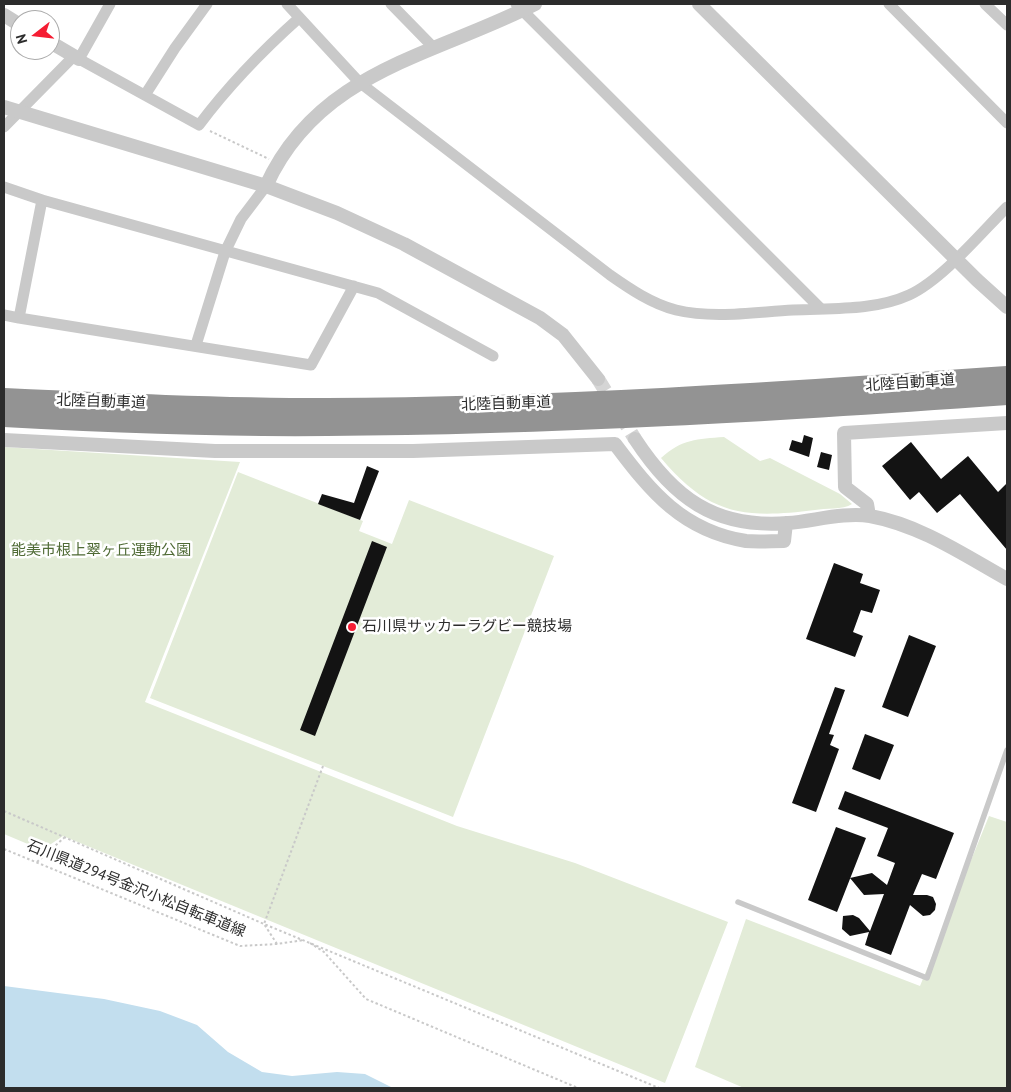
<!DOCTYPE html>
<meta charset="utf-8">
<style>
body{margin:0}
#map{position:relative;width:1011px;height:1092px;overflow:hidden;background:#fff;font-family:"PT Sans",sans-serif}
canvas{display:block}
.frame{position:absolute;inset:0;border:5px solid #2c2c2c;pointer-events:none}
.north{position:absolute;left:10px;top:10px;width:50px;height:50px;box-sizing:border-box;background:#fff;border:1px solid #ababab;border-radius:50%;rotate:254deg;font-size:14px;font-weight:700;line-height:20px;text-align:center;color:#2c2c2c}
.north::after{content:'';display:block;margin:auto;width:18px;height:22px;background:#f51d33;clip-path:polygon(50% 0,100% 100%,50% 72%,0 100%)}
</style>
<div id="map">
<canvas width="1011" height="1092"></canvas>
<div class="frame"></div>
<div class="north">N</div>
</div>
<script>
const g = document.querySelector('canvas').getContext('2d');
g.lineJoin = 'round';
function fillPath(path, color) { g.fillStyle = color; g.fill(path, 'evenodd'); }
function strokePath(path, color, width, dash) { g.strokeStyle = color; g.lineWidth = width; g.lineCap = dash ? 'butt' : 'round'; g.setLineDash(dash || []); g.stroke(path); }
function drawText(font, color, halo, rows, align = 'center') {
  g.font = font + ' "PT Sans","Noto Sans JP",sans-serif'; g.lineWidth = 5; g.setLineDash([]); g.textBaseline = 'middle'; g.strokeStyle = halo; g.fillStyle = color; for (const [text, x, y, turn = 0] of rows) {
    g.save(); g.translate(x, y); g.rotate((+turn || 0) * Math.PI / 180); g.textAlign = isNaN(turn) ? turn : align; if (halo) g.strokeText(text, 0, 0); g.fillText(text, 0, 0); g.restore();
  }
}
fillPath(new Path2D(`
 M724,437L760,461L770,458L840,494L852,504C843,510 825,508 815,510C743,519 709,515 661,458C682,439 697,439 724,437Z
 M4,447L240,462L145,702L457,826L575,863L728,922L665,1083L63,836L42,850L4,834Z
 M238,472L363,521L359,531L392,544L409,500L554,556L453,817L150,698Z
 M989,816L1007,822V1088H744L695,1067L746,919L920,986Z`), '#e3ecd8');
fillPath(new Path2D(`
 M4,986L104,999L160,1011L197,1025L228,1052L262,1072L292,1076L337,1072L365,1074L393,1088H4Z`), '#c2deee');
fillPath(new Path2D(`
 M804,435L813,438L809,457L789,450L792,440L802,443Z
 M911,442L941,479L968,456L998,492L1007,483V550L960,494L937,513L919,492L910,500L882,466Z
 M821,452L832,455L829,470L817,467Z
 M367,466L379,471L360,520L318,504L322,494L354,503Z
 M372,541L387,547L315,736L300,730Z
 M834,563L863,574L860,583L880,590L872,613L861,610L853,632L863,636L855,657L806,639Z
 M909,635L936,646L908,717L882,707Z
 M835,687L845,690L829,734L834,735L830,745L839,749L816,812L792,803Z
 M865,734L894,745L880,780L852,769Z
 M845,791L954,833L936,879L922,874L913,895H927L933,897L936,904L935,910L930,915L923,916L910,905L891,955L865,945L869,932L850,936L842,929L843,916L853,915L859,918L870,931L884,894L864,895L850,878L872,873L887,885L895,863L877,856L888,828L838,809Z
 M836,827L866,838L837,912L808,900Z`), '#131313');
strokePath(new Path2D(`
 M598,379L635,439`), '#d5d5d5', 14, [14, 7]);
strokePath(new Path2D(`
 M210,131L269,159
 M4,811L264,924L659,1088
 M4,849L240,946L277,944L304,940
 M37,862L65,837
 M310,943L324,952L366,999L578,1088
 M277,944L264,924L323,766`), '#c9c9c9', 2, [2.5, 2.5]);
strokePath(new Path2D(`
 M738,902L927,978L1007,750`), '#c9c9c9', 5.5);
strokePath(new Path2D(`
 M110,4L79,59L199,125C229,85 262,51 299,18
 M287,4L359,82L610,275C630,289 652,304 676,310C714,319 755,312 793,310C831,308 874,311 909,295C942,280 981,233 1007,207
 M391,4L434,48
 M516,4L821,309
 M889,4L1007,123
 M985,4L1007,25
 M145,95L175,48L207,4
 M4,127L74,56
 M4,187L42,200L19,318L311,365L354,286
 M42,200L378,293L493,356
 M4,315L19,318
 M196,345L225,252L241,219L266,186`), '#c9c9c9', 11);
strokePath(new Path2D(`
 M699,4L977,280L1007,307
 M4,15L20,25
 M50,42L79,59
 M4,107L266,186L337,213L404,244L540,318L563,335L598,379
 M266,186C318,71 433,56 535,4
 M635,439C673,497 714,529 788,523C814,521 844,512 870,516C920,525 964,555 1007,579
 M4,440L215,451H413L615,444C651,492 683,531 746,541C758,542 772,541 784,541L786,523
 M869,516L867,504L845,487L844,433L1007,423`), '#c9c9c9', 14);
strokePath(new Path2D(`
 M4,398C111,403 219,408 327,408C554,407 781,392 1007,376
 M4,417C111,423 219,427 327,426C554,425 781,411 1007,395`), '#939393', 20);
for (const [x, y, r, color] of [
 [352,627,5,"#f51d33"]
]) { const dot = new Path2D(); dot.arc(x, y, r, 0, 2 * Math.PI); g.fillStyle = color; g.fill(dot); strokePath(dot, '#fff', 2); }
drawText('15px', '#2c2c2c', '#fff', [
 ["北陸自動車道",910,383,-4],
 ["北陸自動車道",101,402,2],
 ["北陸自動車道",506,404,-2],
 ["石川県道294号金沢小松自転車道線",136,889,22]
]);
drawText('15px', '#506b36', '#fff', [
 ["能美市根上翠ヶ丘運動公園",101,551]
]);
drawText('15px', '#2c2c2c', '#fff', [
 ["石川県サッカーラグビー競技場",362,627]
], 'left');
</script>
